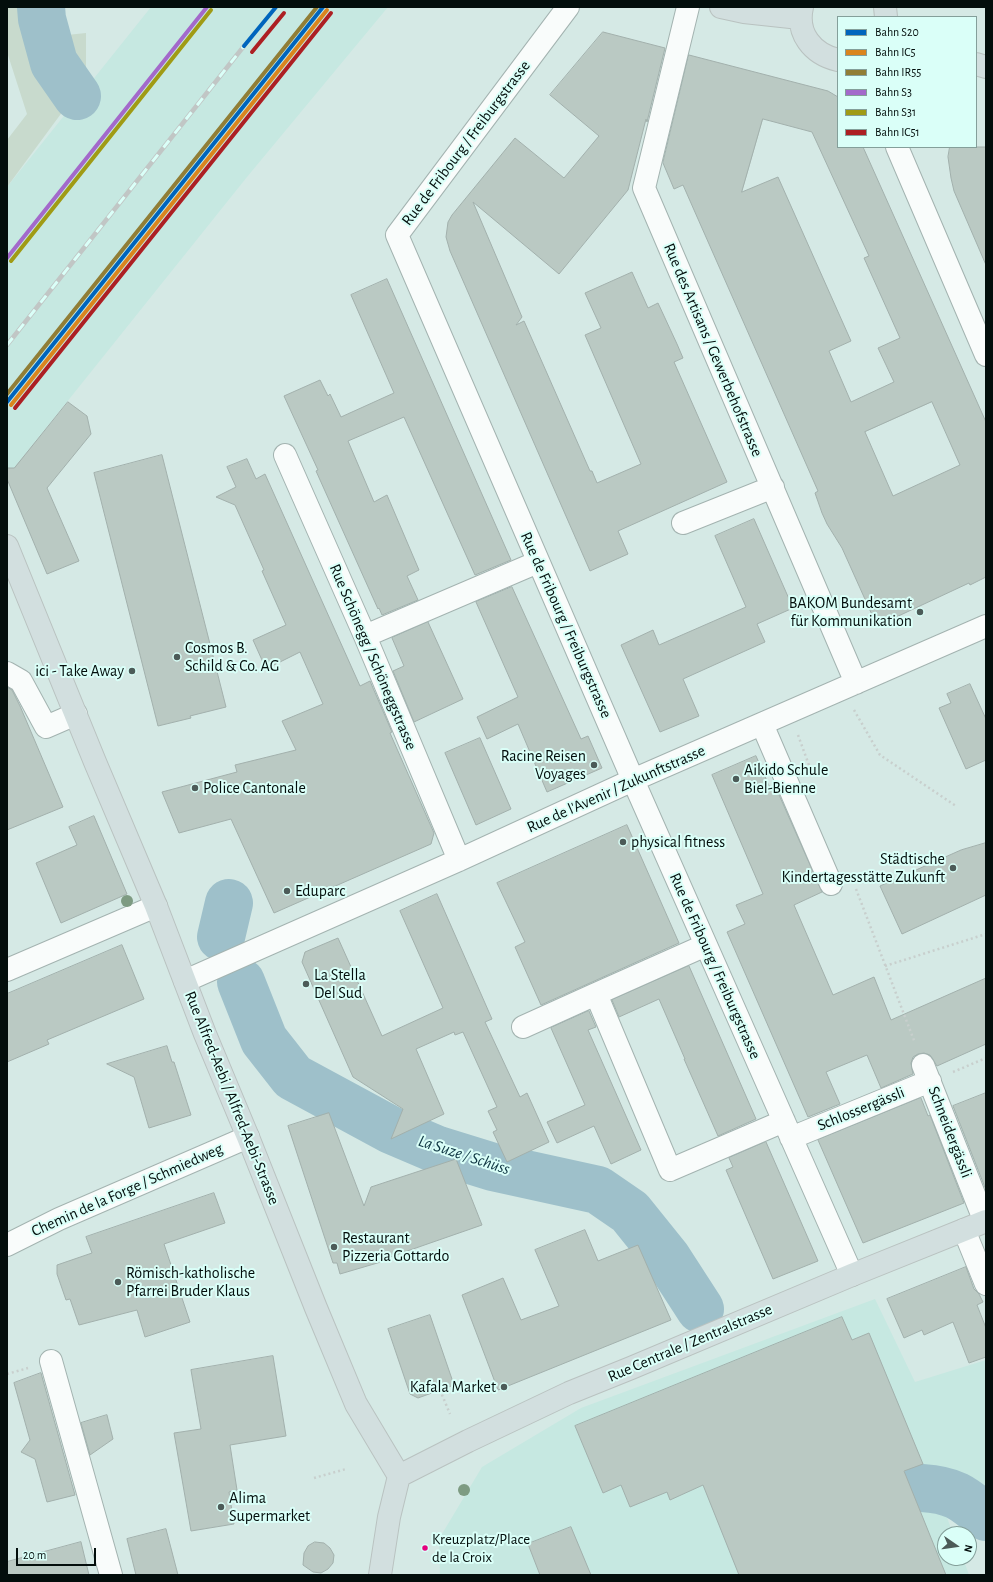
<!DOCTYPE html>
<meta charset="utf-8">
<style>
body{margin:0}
#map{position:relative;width:993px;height:1582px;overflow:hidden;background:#d5e9e5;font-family:"Alegreya Sans",sans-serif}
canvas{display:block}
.frame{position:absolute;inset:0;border:8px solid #030e0c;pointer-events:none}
.legend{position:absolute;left:837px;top:16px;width:140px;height:132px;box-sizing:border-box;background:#dafff8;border:1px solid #849f9a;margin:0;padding:5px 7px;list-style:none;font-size:12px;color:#030e0c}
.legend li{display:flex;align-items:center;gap:8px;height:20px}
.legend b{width:20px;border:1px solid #849f9a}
.north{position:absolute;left:937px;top:1526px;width:40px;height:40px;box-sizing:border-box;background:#dafff8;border:1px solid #849f9a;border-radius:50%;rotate:103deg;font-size:11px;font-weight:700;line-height:16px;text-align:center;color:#030e0c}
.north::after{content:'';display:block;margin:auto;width:14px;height:18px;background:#4c5b58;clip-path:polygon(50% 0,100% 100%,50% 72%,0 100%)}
.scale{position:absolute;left:16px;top:1548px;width:80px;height:18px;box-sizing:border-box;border:2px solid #030e0c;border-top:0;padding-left:5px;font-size:12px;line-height:14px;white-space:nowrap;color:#030e0c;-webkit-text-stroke:3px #dafff8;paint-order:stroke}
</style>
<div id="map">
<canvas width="993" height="1582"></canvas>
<div class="frame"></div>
<ul class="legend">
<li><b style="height:5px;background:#0065bd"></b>Bahn S20</li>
<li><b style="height:5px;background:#da851e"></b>Bahn IC5</li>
<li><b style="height:5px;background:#917e36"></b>Bahn IR55</li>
<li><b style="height:5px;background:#a369cb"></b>Bahn S3</li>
<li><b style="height:5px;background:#a09b15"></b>Bahn S31</li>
<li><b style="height:5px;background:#ad1f23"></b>Bahn IC51</li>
</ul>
<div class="north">N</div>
<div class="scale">20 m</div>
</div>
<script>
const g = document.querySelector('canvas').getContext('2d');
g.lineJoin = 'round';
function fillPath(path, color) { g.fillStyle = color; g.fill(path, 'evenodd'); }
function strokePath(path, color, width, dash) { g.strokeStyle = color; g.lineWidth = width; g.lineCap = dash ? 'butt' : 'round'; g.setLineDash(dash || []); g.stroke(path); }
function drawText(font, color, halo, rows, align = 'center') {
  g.font = font + ' "Alegreya Sans",sans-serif'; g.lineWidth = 4; g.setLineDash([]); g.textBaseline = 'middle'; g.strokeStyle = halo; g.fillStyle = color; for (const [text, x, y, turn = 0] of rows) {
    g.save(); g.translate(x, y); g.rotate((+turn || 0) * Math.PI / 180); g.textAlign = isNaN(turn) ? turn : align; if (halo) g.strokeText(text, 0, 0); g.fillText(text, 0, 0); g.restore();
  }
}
fillPath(new Path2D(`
 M151,7H388L247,177L14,468H7V187Z
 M875,1299L915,1382L986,1360V1493L944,1509L953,1534H945V1558H963L969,1575H440L439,1539L482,1467L581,1408Z`), '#c6e8e1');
fillPath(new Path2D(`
 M7,7H64L67,35L86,33V74L56,93L63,111L7,187V140L27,114L7,52Z`), '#c8dacd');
strokePath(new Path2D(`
 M41,7L42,19L54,63L77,96
 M221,937L229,903
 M241,982L264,1040L293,1077L391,1130L438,1150L493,1167L598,1190L630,1212L667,1258L700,1309
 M922,1488C954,1490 963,1498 986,1517`), '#9ec0ca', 48);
const building = new Path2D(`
 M603,32L665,48L647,122L646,119L628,190L559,274L473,202L522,317L516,325L524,321L590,471H592L597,483L641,464L585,335L601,328L585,293L632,272L648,308L658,303L677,344L683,358L674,362L727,482L618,531L628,554L590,571L450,251L446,237L448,222L452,215L515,138L564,178L599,136L550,95Z
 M689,55L828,91L838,97V147H863L986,422V577L970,585L969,583L877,626L842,548L827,524L822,513L815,493L818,491L683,185L674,189L663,163ZM763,119L812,132L869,256L864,258L900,338L878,348L894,382L851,402L829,351L851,341L778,177L742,192ZM932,402L960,465L893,496L865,432Z
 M950,147H986V265L954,191L951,178L948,157Z
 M387,279L511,560L475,575L404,417L348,441L374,502L387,495L419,570L407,576L418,600L382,615L379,608L378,609L316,471L318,470L284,396L320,380L328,396L330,394L341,417L394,393L351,295Z
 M68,402L87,416L91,434L47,488L79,561L47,574L7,479V468H14Z
 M162,455L226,707L190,716L191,718L158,726L94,473Z
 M247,459L256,479L265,474L360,686L370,681L392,732L390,733L434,833L431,844L274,913L231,819L179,833L162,792L237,772L235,765L296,750L282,721L323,704L300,652L266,669L253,640L286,625L262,571L264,570L235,505L216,497L236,487L227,467Z
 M754,519L793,608L757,624L765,642L683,679L699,716L660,732L621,645L653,630L659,645L746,607L715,536Z
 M512,587L581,739L588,736L602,768L547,792L518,724L487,739L477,717L518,697L476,602Z
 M428,622L463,699L414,722L393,671L404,666L392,638Z
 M970,684L986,719V760L966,769L939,708L951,703L947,694Z
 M7,687L12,690L20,706L63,807L7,830Z
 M480,738L511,809L476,825L445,753Z
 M756,756L771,790L776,788L822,892L794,905L833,995L874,977L891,1020L986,978V1044L937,1066L930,1055L924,1053L918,1054L913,1057L911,1063L913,1074L881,1088L867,1055L826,1072L840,1104L808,1117L727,932L745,924L736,905L763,894L712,775Z
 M94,816L127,894L61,923L36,863L77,845L69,827Z
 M627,825L679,943L541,1005L515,947L525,942L497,883Z
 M986,843V895L902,934L880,886L961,850Z
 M437,894L492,1019L485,1022L520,1097L527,1093L549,1142L507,1162L493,1132L497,1130L488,1111L497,1107L463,1032L455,1035L454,1032L416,1049L444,1114L391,1139L403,1109L353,1077L302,962L305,952L338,938L382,1036L443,1008L400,911Z
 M122,945L144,999L47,1040L49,1044L7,1062V994Z
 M689,966L756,1119L718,1136L684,1059H685L659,999L619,1017L612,1000Z
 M589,1011L596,1027L588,1030L641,1150L611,1164L594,1126L557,1143L547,1122L585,1105L551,1028Z
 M167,1046L172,1062H174L191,1115L149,1128L134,1077L107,1064Z
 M986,1093V1190L953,1106Z
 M921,1098L928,1116L930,1115L964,1203L863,1243L818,1140Z
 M329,1113L364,1206L371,1187L456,1159L482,1225L390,1257L391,1259L340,1274L337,1263H333L288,1126Z
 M766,1142L818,1261L773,1279L726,1170L733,1167L729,1158Z
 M214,1193L225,1223L164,1244L190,1322L145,1337L137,1310L79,1325L70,1299L66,1300L57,1274V1265L92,1253L86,1237Z
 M585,1230L598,1261L638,1245L671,1320L498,1390L462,1295L503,1278L521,1320L559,1306L535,1250Z
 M966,1267L974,1289L979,1294L983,1302L977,1305L986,1328V1357L969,1363L953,1322L924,1335L922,1330L904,1338L887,1299Z
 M430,1315L454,1385L418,1398L410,1394L388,1329Z
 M842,1317L852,1340L869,1333L923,1464L904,1471L946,1575H739L703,1485L670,1500L667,1492L630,1507L621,1485L603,1493L575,1426Z
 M273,1356L286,1436L230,1445L237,1490L229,1492L234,1524L191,1531L174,1433L201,1429L191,1370Z
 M41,1373L75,1495L47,1502L35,1459L21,1452L30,1440L14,1383Z
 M107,1415L113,1439L90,1455L81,1423Z
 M571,1527L591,1575H540L528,1544Z
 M166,1529L178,1575H136L127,1539Z
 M81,1542L89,1575H7V1562Z
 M315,1542L324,1543L330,1548L334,1555L333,1563L328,1569L321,1573L313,1572L303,1565L304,1553L308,1546Z`);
fillPath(building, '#bac9c3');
strokePath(building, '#a2b0ac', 1);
const minor = new Path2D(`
 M568,7L397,235L633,780L852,1275
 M688,7L644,188L856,683
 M897,147L986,355
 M285,455L365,636L459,860
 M683,523L773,487
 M365,636L538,562
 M7,673L21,681L46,727L76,714
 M762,724L831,884
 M706,945L596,994L670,1170L784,1121
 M7,970L156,906
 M185,981L459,860L633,780L986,626
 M523,1027L596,994
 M923,1065L985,1222
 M791,1138L930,1081
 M964,1230L986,1284
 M7,1245L59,1219L248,1137
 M51,1361L111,1575`);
const major = new Path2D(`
 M721,7L744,12L800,18
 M802,7C796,33 812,54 838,60
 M885,7L886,17
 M976,64L986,67
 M7,546L95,762L156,906L205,1034L248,1137L316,1308L356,1404L399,1476
 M399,1476L468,1441L569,1393L631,1368L852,1275L986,1221
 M380,1575L389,1517L399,1476`);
strokePath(minor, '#a3b3b0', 24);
strokePath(major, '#b9c2c0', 24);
strokePath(new Path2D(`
 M854,710L880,755L956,806
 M798,735L810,768
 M856,889L915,1043
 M885,966L986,934
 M953,1072L986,1058
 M7,1374L28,1368
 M440,1390L450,1414
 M314,1478L346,1469`), '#c8cfcd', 2.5, [2, 3]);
strokePath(minor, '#f9fcfb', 22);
strokePath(major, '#d2dfdf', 22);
const rail = new Path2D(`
 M7,345L244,46`);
strokePath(rail, '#c1c6c5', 4.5);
strokePath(rail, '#dafff8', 3, [9]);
strokePath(new Path2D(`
 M244,46L276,7
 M7,402L323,7`), '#0065bd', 4);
strokePath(new Path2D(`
 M11,405L327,10`), '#da851e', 4);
strokePath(new Path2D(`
 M7,394L317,7`), '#917e36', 4);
strokePath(new Path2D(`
 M7,258L207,7`), '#a369cb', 4);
strokePath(new Path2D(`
 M11,261L211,10`), '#a09b15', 4);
strokePath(new Path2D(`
 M252,52L284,13
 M15,408L331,13`), '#ad1f23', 4);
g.fillStyle = '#7e9b82';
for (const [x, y] of [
 [127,901],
 [464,1490]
]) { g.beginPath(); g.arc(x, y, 6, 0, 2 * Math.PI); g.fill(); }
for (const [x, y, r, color] of [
 [920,612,4,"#4c5b58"],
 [177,657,4,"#4c5b58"],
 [132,671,4,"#4c5b58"],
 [594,765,4,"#4c5b58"],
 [736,779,4,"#4c5b58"],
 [195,788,4,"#4c5b58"],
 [623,842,4,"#4c5b58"],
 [953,868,4,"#4c5b58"],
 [287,891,4,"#4c5b58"],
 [306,984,4,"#4c5b58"],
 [334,1247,4,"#4c5b58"],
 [118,1282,4,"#4c5b58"],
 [504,1387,4,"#4c5b58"],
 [221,1507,4,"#4c5b58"],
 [425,1548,3.5,"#e5007d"]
]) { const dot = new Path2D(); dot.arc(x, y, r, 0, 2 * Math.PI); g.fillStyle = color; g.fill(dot); strokePath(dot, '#dafff8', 1.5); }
drawText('15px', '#030e0c', '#dafff8', [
 ["Kreuzplatz/Place",432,1539],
 ["de la Croix",432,1557]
], 'left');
drawText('16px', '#030e0c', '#dafff8', [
 ["Rue de Fribourg / Freiburgstrasse",466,143,-53],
 ["Rue des Artisans / Gewerbehofstrasse",713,350,67],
 ["Rue de Fribourg / Freiburgstrasse",566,625,66],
 ["Rue Schönegg / Schöneggstrasse",373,657,67],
 ["Rue de l'Avenir / Zukunftstrasse",616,789,-24],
 ["Rue de Fribourg / Freiburgstrasse",715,966,66],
 ["Rue Alfred-Aebi / Alfred-Aebi-Strasse",232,1098,68],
 ["Schlossergässli",861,1109,-22],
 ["Schneidergässli",950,1132,69],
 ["Chemin de la Forge / Schmiedweg",127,1190,-24],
 ["Rue Centrale / Zentralstrasse",690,1343,-23]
]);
drawText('16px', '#030e0c', '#dafff8', [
 ["BAKOM Bundesamt",912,603,"right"],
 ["für Kommunikation",912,621,"right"],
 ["Cosmos B.",185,648],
 ["Schild & Co. AG",185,666],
 ["ici - Take Away",124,671,"right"],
 ["Racine Reisen",586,756,"right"],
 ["Voyages",586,774,"right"],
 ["Aikido Schule",744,770],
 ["Biel-Bienne",744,788],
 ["Police Cantonale",203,788],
 ["physical fitness",631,842],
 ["Städtische",945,859,"right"],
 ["Kindertagesstätte Zukunft",945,877,"right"],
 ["Eduparc",295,891],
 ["La Stella",314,975],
 ["Del Sud",314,993],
 ["Restaurant",342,1238],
 ["Pizzeria Gottardo",342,1256],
 ["Römisch-katholische",126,1273],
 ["Pfarrei Bruder Klaus",126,1291],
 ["Kafala Market",496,1387,"right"],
 ["Alima",229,1498],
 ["Supermarket",229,1516]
], 'left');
drawText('italic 17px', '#0f3642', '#dafff8', [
 ["La Suze / Schüss",464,1155,18]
]);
</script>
